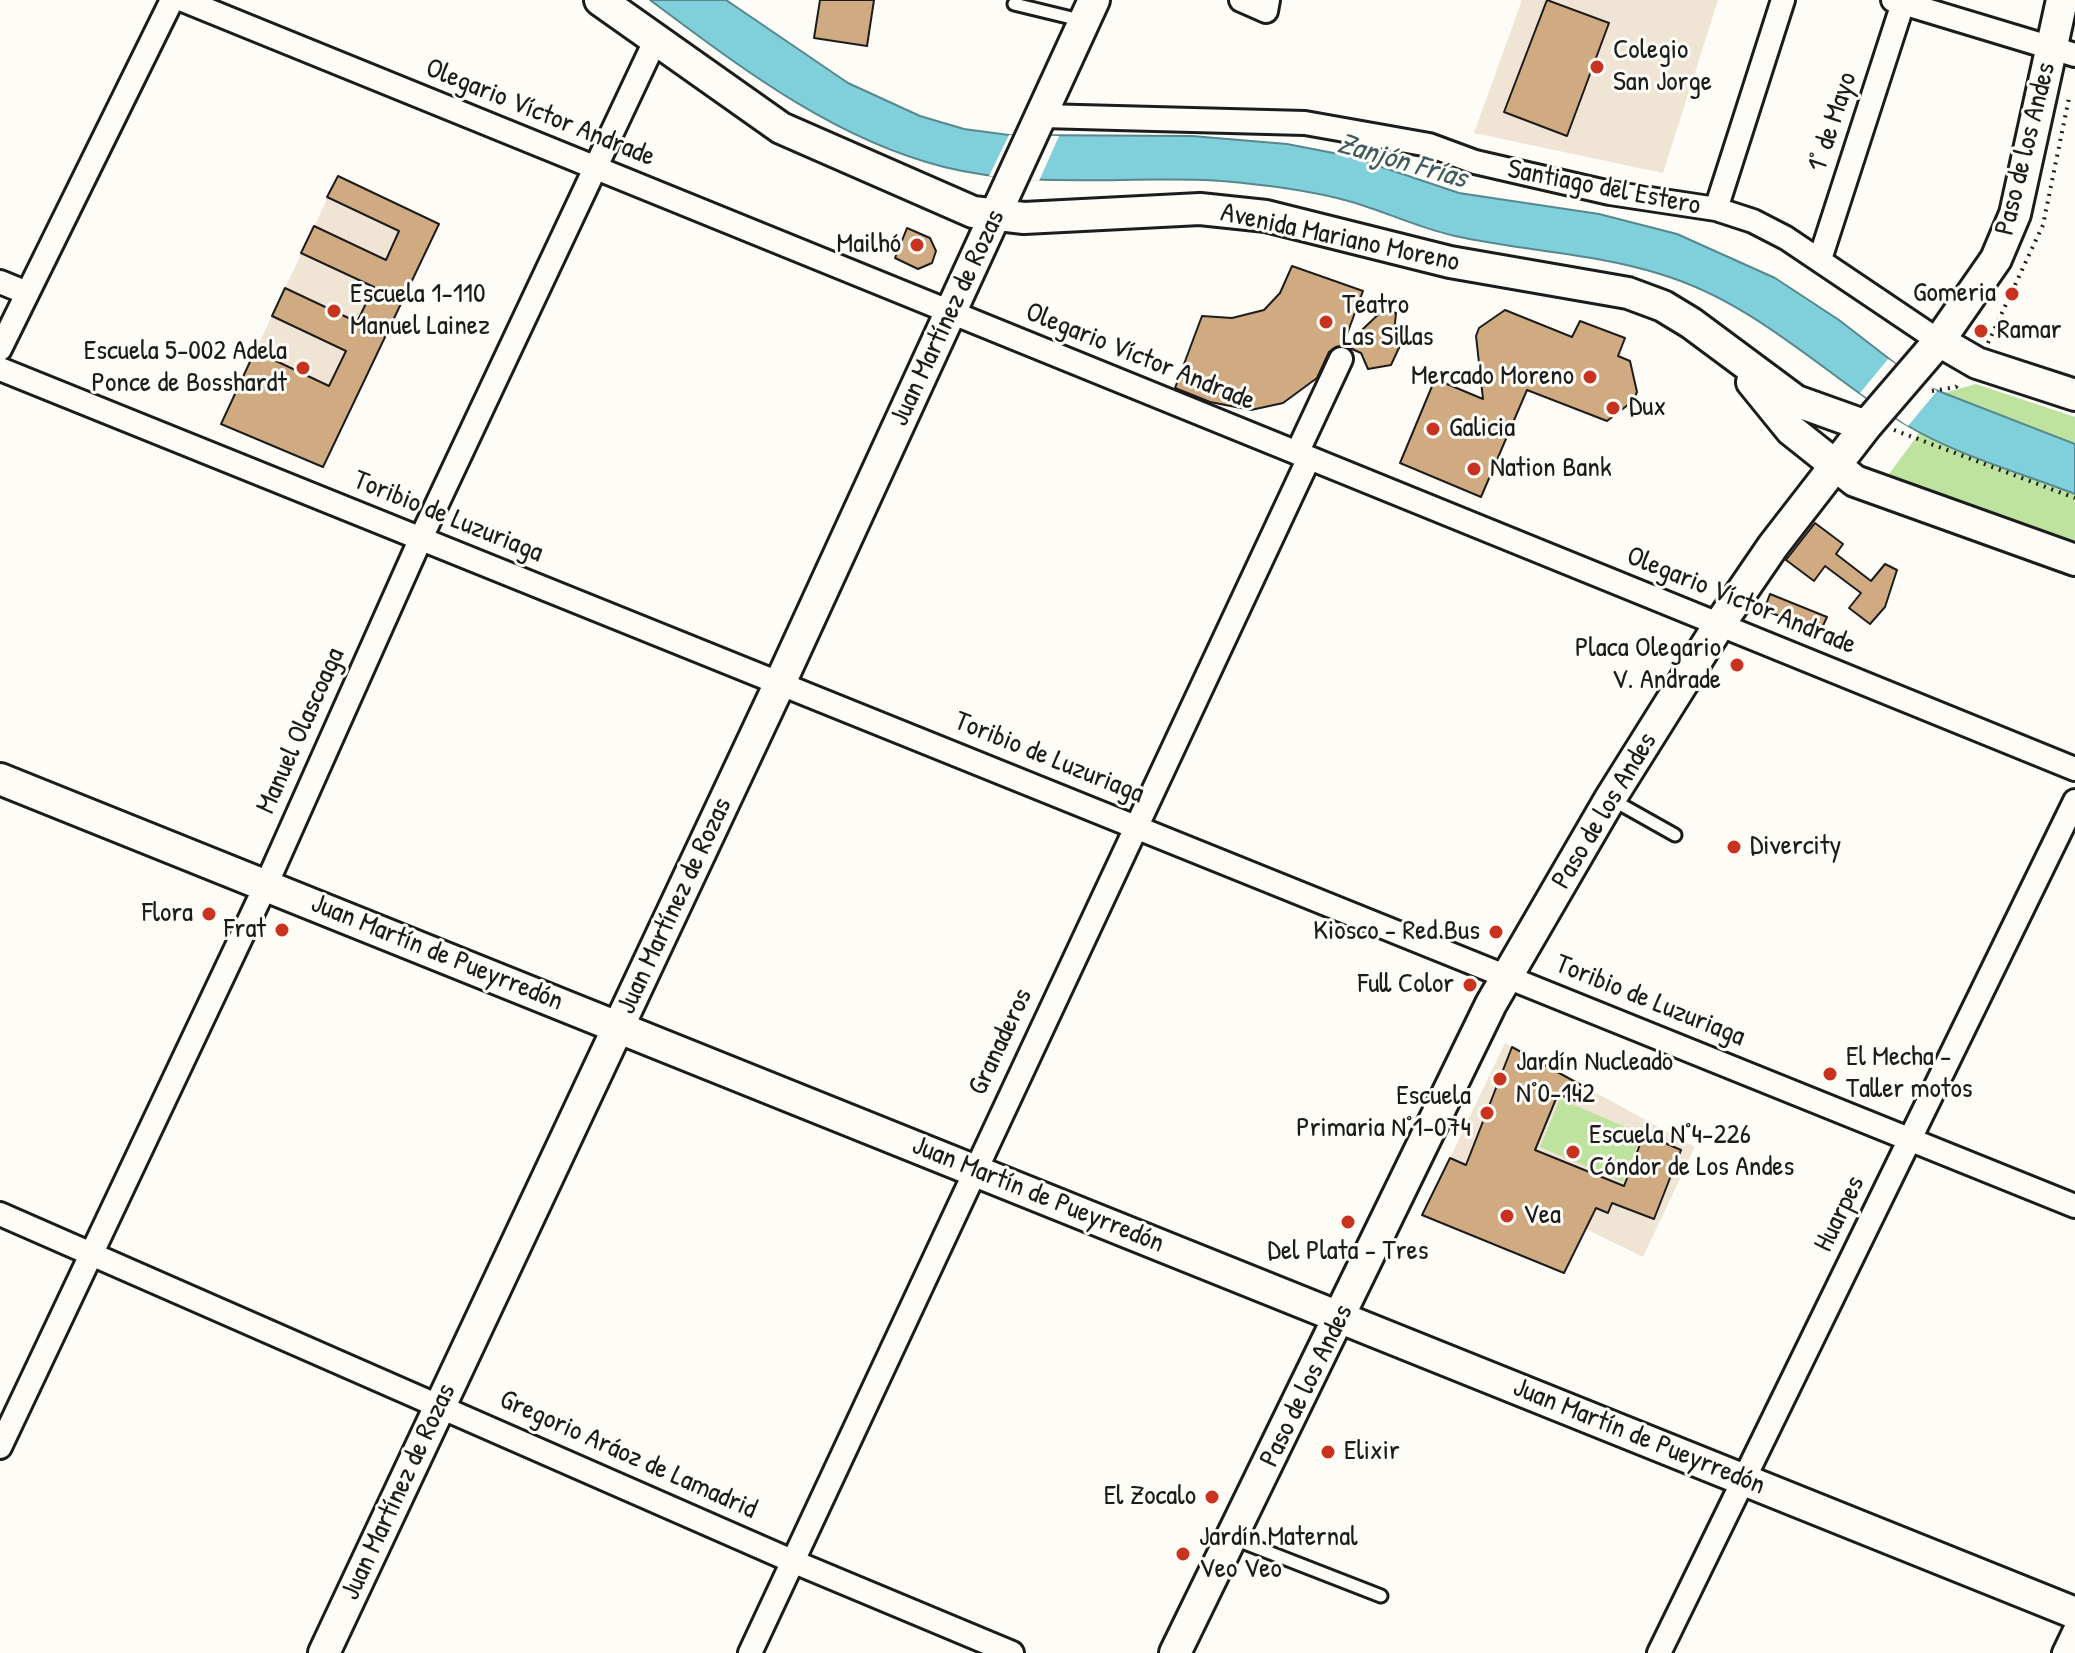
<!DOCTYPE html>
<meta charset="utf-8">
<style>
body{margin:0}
canvas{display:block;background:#fdfcf7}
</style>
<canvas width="2075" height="1653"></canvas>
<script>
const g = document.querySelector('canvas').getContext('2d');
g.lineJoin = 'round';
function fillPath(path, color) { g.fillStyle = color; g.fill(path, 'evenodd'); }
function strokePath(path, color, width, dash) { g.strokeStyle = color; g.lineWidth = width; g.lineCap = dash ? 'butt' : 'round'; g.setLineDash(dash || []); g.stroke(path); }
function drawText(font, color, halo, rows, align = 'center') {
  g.font = font + ' "Patrick Hand",sans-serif'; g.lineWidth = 6; g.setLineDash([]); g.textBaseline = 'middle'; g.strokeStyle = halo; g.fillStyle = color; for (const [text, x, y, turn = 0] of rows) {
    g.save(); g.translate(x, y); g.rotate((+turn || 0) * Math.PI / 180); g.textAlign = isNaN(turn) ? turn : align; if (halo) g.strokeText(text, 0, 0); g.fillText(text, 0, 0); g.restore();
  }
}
fillPath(new Path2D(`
 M1522,0H1718L1663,173L1474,133Z
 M338,176L439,224L323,467L221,424Z
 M1505,1043L1695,1147L1643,1257L1586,1229L1591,1216L1450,1158Z`), '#f0e4d4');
fillPath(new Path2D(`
 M1976,384L2075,417V444L1944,393Z
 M1920,432L2075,494V542L1886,478Z
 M1560,1099L1642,1134L1623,1182L1540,1147Z`), '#bde39e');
const water = new Path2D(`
 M650,0H726L848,83L920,116L964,129L1009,135L1192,136L1287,144L1349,156L1459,193L1599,214L1677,234L1775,278L1839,320L1923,385L2075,444V494C2019,472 1955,455 1903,423C1822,372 1754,302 1660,274C1593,253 1523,251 1455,236C1419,228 1386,212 1352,202C1310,190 1265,185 1222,181C1129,175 1036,190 944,167C833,139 740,67 650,0Z`);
fillPath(water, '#7fd0da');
strokePath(water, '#57888e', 2);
fillPath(new Path2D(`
 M1009,135L1059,136L1039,181L989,176Z
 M1888,359L1937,391L1908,426L1860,393Z`), '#fdfcf7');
const building = new Path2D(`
 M820,0H874L867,46L814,38Z
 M1547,0L1609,23L1567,136L1504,112Z
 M338,176L439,224L323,467L221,424L255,351L329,386L346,351L272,316L285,288L357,322L374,287L301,253L314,226L386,260L399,231L327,197Z
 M907,228L930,238L936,251L932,263L918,269L895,258Z
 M1292,266L1363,291L1343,345L1329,352L1317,378L1283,403L1251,410L1210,402L1175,388L1202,316L1232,318L1264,310L1280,293Z
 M1384,309L1396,313L1394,333L1404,337L1391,365L1368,369L1361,353L1345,346Z
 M1505,310L1572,337L1580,321L1625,338L1618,356L1630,361L1637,392L1633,401L1607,421L1527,390L1481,497L1400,463L1435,379L1483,399L1476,336L1479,328Z
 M1815,523L1843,544L1836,554L1871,581L1885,564L1897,570L1885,607L1870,624L1849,608L1861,593L1825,566L1814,581L1786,560Z
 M1770,594L1827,617L1820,632L1764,610Z
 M1512,1047L1581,1085L1576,1101L1558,1094L1535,1150L1624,1186L1644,1134L1681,1150L1654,1219L1612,1203L1608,1213L1596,1208L1564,1273L1422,1215L1450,1158L1466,1165Z`);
fillPath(building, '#d0ab82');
strokePath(building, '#1c1c1c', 2);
const lane = new Path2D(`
 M1014,4L1084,21
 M1611,799L1675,835
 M1232,1538L1381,1596`);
const street = new Path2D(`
 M183,0L2075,769
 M1241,0L1266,11L1268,0
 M1893,0L2075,55
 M1042,116L1305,123L1429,145L1475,162L1610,193L1716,209L1753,221L1786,238L1939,341
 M1716,209L1783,0
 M1820,259L1903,3
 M0,282L27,293
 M0,349L172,0
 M0,369L2075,1206
 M1297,453L1341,359
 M0,1214L792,1561L1012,1653
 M0,1447L266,885L421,538L656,39
 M750,1653L1309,458
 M1659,1653L2075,801
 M2064,1653L2075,1630`);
const secondary = new Path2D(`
 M600,0L781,128L973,212L1024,218L1200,209L1266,216L1450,262L1628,293L1663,306L1691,323L1796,401L1866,426
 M1939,341L1977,363L2075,395
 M1752,382L1791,430L1855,481L2075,560
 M0,779L2075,1613
 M324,1653L780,683L1094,0
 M1175,1653L1491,1004L1610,799L1719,625L1773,546L1866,426L1939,341L1996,259L2015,214L2062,0`);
strokePath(lane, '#1c1c1c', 17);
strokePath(street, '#1c1c1c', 28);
strokePath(secondary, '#1c1c1c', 36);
strokePath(new Path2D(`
 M1988,343L2043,225L2069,98
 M1932,391L1956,387L1960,382
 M1894,430L2075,498`), '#1c1c1c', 4, [2, 6]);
strokePath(lane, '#fdfcf7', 11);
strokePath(street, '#fdfcf7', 22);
strokePath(secondary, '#fdfcf7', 30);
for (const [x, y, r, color] of [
 [1597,67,8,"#c8321e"],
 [917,245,8,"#c8321e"],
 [2012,294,8,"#c8321e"],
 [334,311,8,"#c8321e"],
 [1326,322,8,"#c8321e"],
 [1981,331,8,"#c8321e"],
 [303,368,8,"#c8321e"],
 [1590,377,8,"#c8321e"],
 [1613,408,8,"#c8321e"],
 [1433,429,8,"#c8321e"],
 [1474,469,8,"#c8321e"],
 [1737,665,8,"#c8321e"],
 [1734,847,8,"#c8321e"],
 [209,914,8,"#c8321e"],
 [282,930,8,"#c8321e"],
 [1496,932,8,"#c8321e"],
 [1470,985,8,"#c8321e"],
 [1830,1074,8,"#c8321e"],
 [1500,1079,8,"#c8321e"],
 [1487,1113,8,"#c8321e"],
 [1573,1152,8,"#c8321e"],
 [1507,1216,8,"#c8321e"],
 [1348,1222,8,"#c8321e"],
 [1328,1452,8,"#c8321e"],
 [1212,1497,8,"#c8321e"],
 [1183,1554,8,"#c8321e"]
]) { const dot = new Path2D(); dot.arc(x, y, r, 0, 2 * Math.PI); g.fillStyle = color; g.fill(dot); strokePath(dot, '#fdfcf7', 3); }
drawText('28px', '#1c1c1c', '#fdfcf7', [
 ["Colegio",1613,51],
 ["San Jorge",1613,83],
 ["Mailhó",901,245,"right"],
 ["Gomeria",1996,294,"right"],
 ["Escuela 1-110",350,295],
 ["Manuel Lainez",350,327],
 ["Teatro",1342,306],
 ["Las Sillas",1342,338],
 ["Ramar",1997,331],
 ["Escuela 5-002 Adela",287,352,"right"],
 ["Ponce de Bosshardt",287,384,"right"],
 ["Mercado Moreno",1574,377,"right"],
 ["Dux",1629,408],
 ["Galicia",1449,429],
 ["Nation Bank",1490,469],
 ["Placa Olegario",1721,649,"right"],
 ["V. Andrade",1721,681,"right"],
 ["Divercity",1750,847],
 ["Flora",193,914,"right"],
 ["Frat",266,930,"right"],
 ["Kiosco - Red Bus",1480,932,"right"],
 ["Full Color",1454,985,"right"],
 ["El Mecha -",1846,1058],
 ["Taller motos",1846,1090],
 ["Jardín Nucleado",1516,1063],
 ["N°0-142",1516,1095],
 ["Escuela",1471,1097,"right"],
 ["Primaria N°1-074",1471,1129,"right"],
 ["Escuela N°4-226",1589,1136],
 ["Cóndor de Los Andes",1589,1168],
 ["Vea",1523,1216],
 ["Del Plata - Tres",1348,1252,"center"],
 ["Elixir",1344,1452],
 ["El Zocalo",1196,1497,"right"],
 ["Jardín Maternal",1199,1538],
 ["Veo Veo",1199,1570]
], 'left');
drawText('28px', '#1c1c1c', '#fdfcf7', [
 ["Olegario Víctor Andrade",540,113,22],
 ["1° de Mayo",1833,122,-72],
 ["Paso de los Andes",2026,149,-76],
 ["Santiago del Estero",1604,188,11],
 ["Avenida Mariano Moreno",1340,238,12],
 ["Juan Martínez de Rozas",948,318,-65],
 ["Olegario Víctor Andrade",1140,357,22],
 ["Toribio de Luzuriaga",448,517,22],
 ["Olegario Víctor Andrade",1741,601,22],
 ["Manuel Olascoaga",301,731,-66],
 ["Toribio de Luzuriaga",1049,758,22],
 ["Paso de los Andes",1605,811,-59],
 ["Juan Martínez de Rozas",675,906,-65],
 ["Juan Martín de Pueyrredón",437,953,22],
 ["Toribio de Luzuriaga",1650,1001,22],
 ["Granaderos",1001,1042,-65],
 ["Juan Martín de Pueyrredón",1038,1195,22],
 ["Huarpes",1840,1214,-64],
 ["Paso de los Andes",1307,1386,-64],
 ["Juan Martín de Pueyrredón",1639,1437,22],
 ["Gregorio Aráoz de Lamadrid",628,1455,24],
 ["Juan Martínez de Rozas",399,1492,-65]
]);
drawText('italic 30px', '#3f5b5e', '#fdfcf7', [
 ["Zanjón Frías",1402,162,16]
]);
</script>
